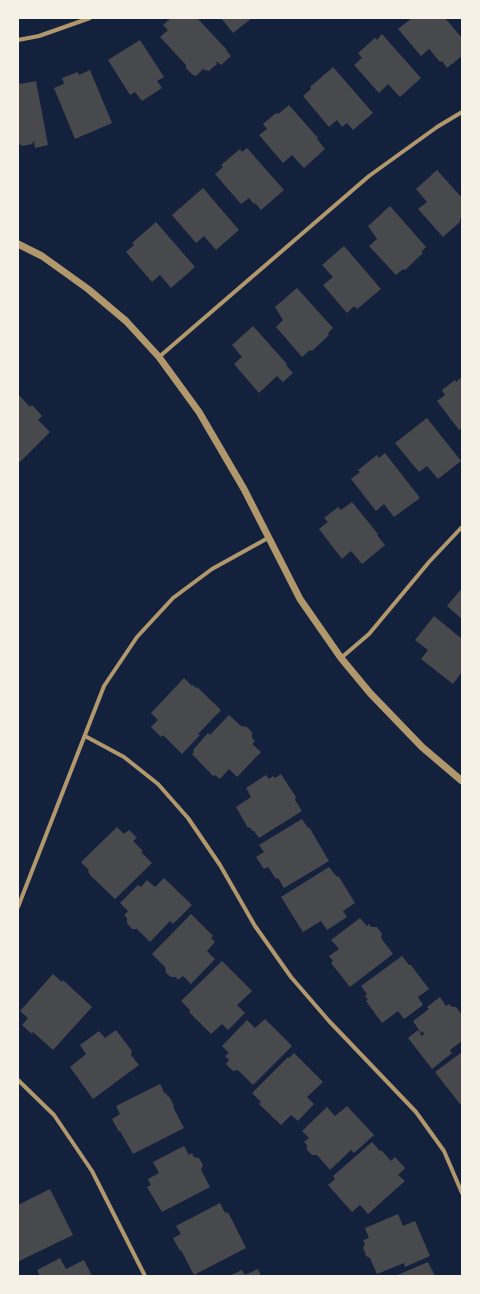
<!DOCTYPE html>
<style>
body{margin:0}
#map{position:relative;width:480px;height:1294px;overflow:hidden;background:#14213d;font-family:"Golos Text",sans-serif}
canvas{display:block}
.frame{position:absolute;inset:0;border:19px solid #f6f1e7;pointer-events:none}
</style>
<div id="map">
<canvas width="480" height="1294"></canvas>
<div class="frame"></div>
</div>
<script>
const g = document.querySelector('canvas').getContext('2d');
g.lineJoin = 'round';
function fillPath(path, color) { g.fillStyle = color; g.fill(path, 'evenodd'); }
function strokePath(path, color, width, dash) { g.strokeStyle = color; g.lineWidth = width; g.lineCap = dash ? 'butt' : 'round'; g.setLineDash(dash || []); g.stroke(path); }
fillPath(new Path2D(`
 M171,18H197L227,50H226L231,56L221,65L216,61L217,64L209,71L205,70L203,69L196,76L193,75L186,68V65L160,37L168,30L163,25Z
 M221,18H252L233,33Z
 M412,18H445L462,38V56L447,68L442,61L440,62L429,49L421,56L398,29Z
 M382,34L421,78L400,97L388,84L379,93L354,65L362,58L358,53L375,38L377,40Z
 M140,40L164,77L157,81L162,88L142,101L135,92L130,95L108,60Z
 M333,67L373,113L353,130L347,123L342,127L337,120L329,127L303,96L311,89L310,87Z
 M90,70L112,123L75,139L54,88L64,84L62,78L78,72L79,75Z
 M18,80L20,84L36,81L48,145L35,148L34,141L32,144L22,146L18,143Z
 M289,105L318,138L317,139L325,149L304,168L292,155L283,163L259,135L267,129L263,124L276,113L278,114Z
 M247,148L284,190L261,210L255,203L254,204L249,198L241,204L215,174L223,167L221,165L240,149L242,152Z
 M437,170L462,198V217L460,219V222L443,237L418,209L427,202L416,189Z
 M203,188L239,230L216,250L204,236L196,243L172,215Z
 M390,206L426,247L421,252L423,253L405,270L403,269L396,275L369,246L377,239L368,226Z
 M156,222L195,267L171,288L160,275L152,282L126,252L134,245L132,243Z
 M344,246L381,289L357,309L354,306L347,313L323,285L333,277L322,265Z
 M297,288L333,328L328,333L329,335L312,351L310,350L302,357L276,327L283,320L275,307Z
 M253,326L287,364L286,365L293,373L283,382L277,376L259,393L234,364L242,357L232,345Z
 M462,377V428L459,430L437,401L445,395L442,390L455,380L456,382Z
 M19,395L30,407L32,405L42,416L38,420L50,432L20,462L18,460V396Z
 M427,418L461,461L438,479L427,466L419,472L395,443Z
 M385,453L420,498L394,517L384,504L376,511L351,479L360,472L358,470L377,455L379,458Z
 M352,502L378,534L377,535L385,545L362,564L351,551L342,559L319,529L328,522L324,518L338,507L341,510Z
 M462,588V619L447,606Z
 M434,616L462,639V672L453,684L421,659L428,650L415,640Z
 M184,678L192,686L193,685L196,688L197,687L221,710L198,734L200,735L182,754L163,735L161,737L151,727L158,720L151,713Z
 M229,715L241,726L247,727L252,732V738L255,741L252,744L261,752L237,777L229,769L220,779L215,775L213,776L192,754L194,752L193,750L208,733L210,735Z
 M281,774L296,797L295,800L302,811L259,838L253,830L252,831L250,827L248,828L236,807L251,797L246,788L266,775L269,779L273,776L275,778Z
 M302,819L308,828L309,827L329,861L284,888L278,878L276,879L268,867L264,869L256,857L264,852L259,845Z
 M117,827L124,834L129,830L137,838L133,841L143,851L141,852L152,863L115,899L90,875L88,871L89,870L81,862Z
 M329,867L336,876L339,877L355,903L343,911L347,917L327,930L321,921L303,932L281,897Z
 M164,878L192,905L173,924L170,921L150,942L137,929H132L127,923V918L124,915L128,911L120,903L138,885L141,887L147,880L155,887Z
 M191,914L213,936L211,938L215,942L207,951L215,959L191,984L183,976L178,980L176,977H171L166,973L165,967L152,954Z
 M360,918L367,926L369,924L371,927H377L382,934L381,938L393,954L350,987L331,963L333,961L329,956L339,949L331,940Z
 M402,956L409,965H411L429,989L418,997L423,1005L404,1019L398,1011L382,1023L366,1001L368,1000L365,996L367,994L361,986Z
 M222,961L252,991L237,1005L245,1013L228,1030L222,1024L211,1034L189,1012L190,1010L181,1001Z
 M53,974L62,982L63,980L92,1007L53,1050L33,1032L32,1034L22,1025L28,1018L20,1011Z
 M440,997L446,1006L449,1004L452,1007H456L462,1015L461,1019L462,1021V1041L450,1050L452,1053L432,1069L408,1038L418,1030L422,1036L424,1034L423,1031L421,1033L413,1021L429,1009L427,1007Z
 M265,1019L292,1046L253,1085L238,1070L233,1071L226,1064L229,1060L225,1056L229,1053L222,1046L247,1020L255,1028Z
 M116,1030L132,1051L131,1055L139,1065L93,1099L70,1067L86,1054L80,1045L99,1031L105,1038Z
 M462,1052V1103L460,1104L435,1072Z
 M294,1053L323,1082L307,1097L314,1104L298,1121L291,1115L281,1125L259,1104L261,1102L252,1093L288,1057L289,1058Z
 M160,1084L165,1094L166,1093L168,1097L169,1096L174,1106L173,1107L184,1128L133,1154L120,1131L119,1132L112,1119L120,1114L116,1106Z
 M347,1106L374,1135L354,1153L351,1150L330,1170L317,1155H312L307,1150V1145L304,1142L309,1138L302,1131L327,1107L335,1116Z
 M372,1142L380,1151L381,1150L391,1161L395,1157L405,1168L398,1175L405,1181L368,1214L360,1205L352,1212L328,1185L335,1179L333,1176Z
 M184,1146L189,1155L192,1153L194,1157L199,1158L203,1165L201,1170L210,1187L162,1212L147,1187L151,1185L148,1179L159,1173L153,1162Z
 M50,1189L73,1235L19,1261L18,1259V1205Z
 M220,1203L225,1213L227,1212L230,1216L246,1248L194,1275L181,1250L180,1251L173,1238L181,1234L176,1226Z
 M398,1214L403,1226L415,1221L430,1256L405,1267L404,1263L377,1274L370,1258L366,1256L363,1247L365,1244L363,1240L369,1238L365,1228Z
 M60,1258L66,1269L84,1260L92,1276H40L37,1270Z
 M428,1262L435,1276H395Z
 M258,1269L261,1276H229L242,1270L245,1275Z`), '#48494c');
strokePath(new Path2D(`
 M18,40L39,36L90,18
 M159,357L369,176L437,127L462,112
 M341,658L369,634L429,562L462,527
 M85,736L124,757L158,784L188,818L220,865L255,926L291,977L329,1021L416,1112L444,1151L462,1193
 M18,907L104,686L137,637L173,598L212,569L268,538
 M18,1080L54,1115L92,1171L145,1276`), '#b1986c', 4);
strokePath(new Path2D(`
 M18,244L42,256L88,289L126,321L159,357L199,412L244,489L300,599L341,658L370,693L422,747L462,781`), '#b1986c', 7);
</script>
